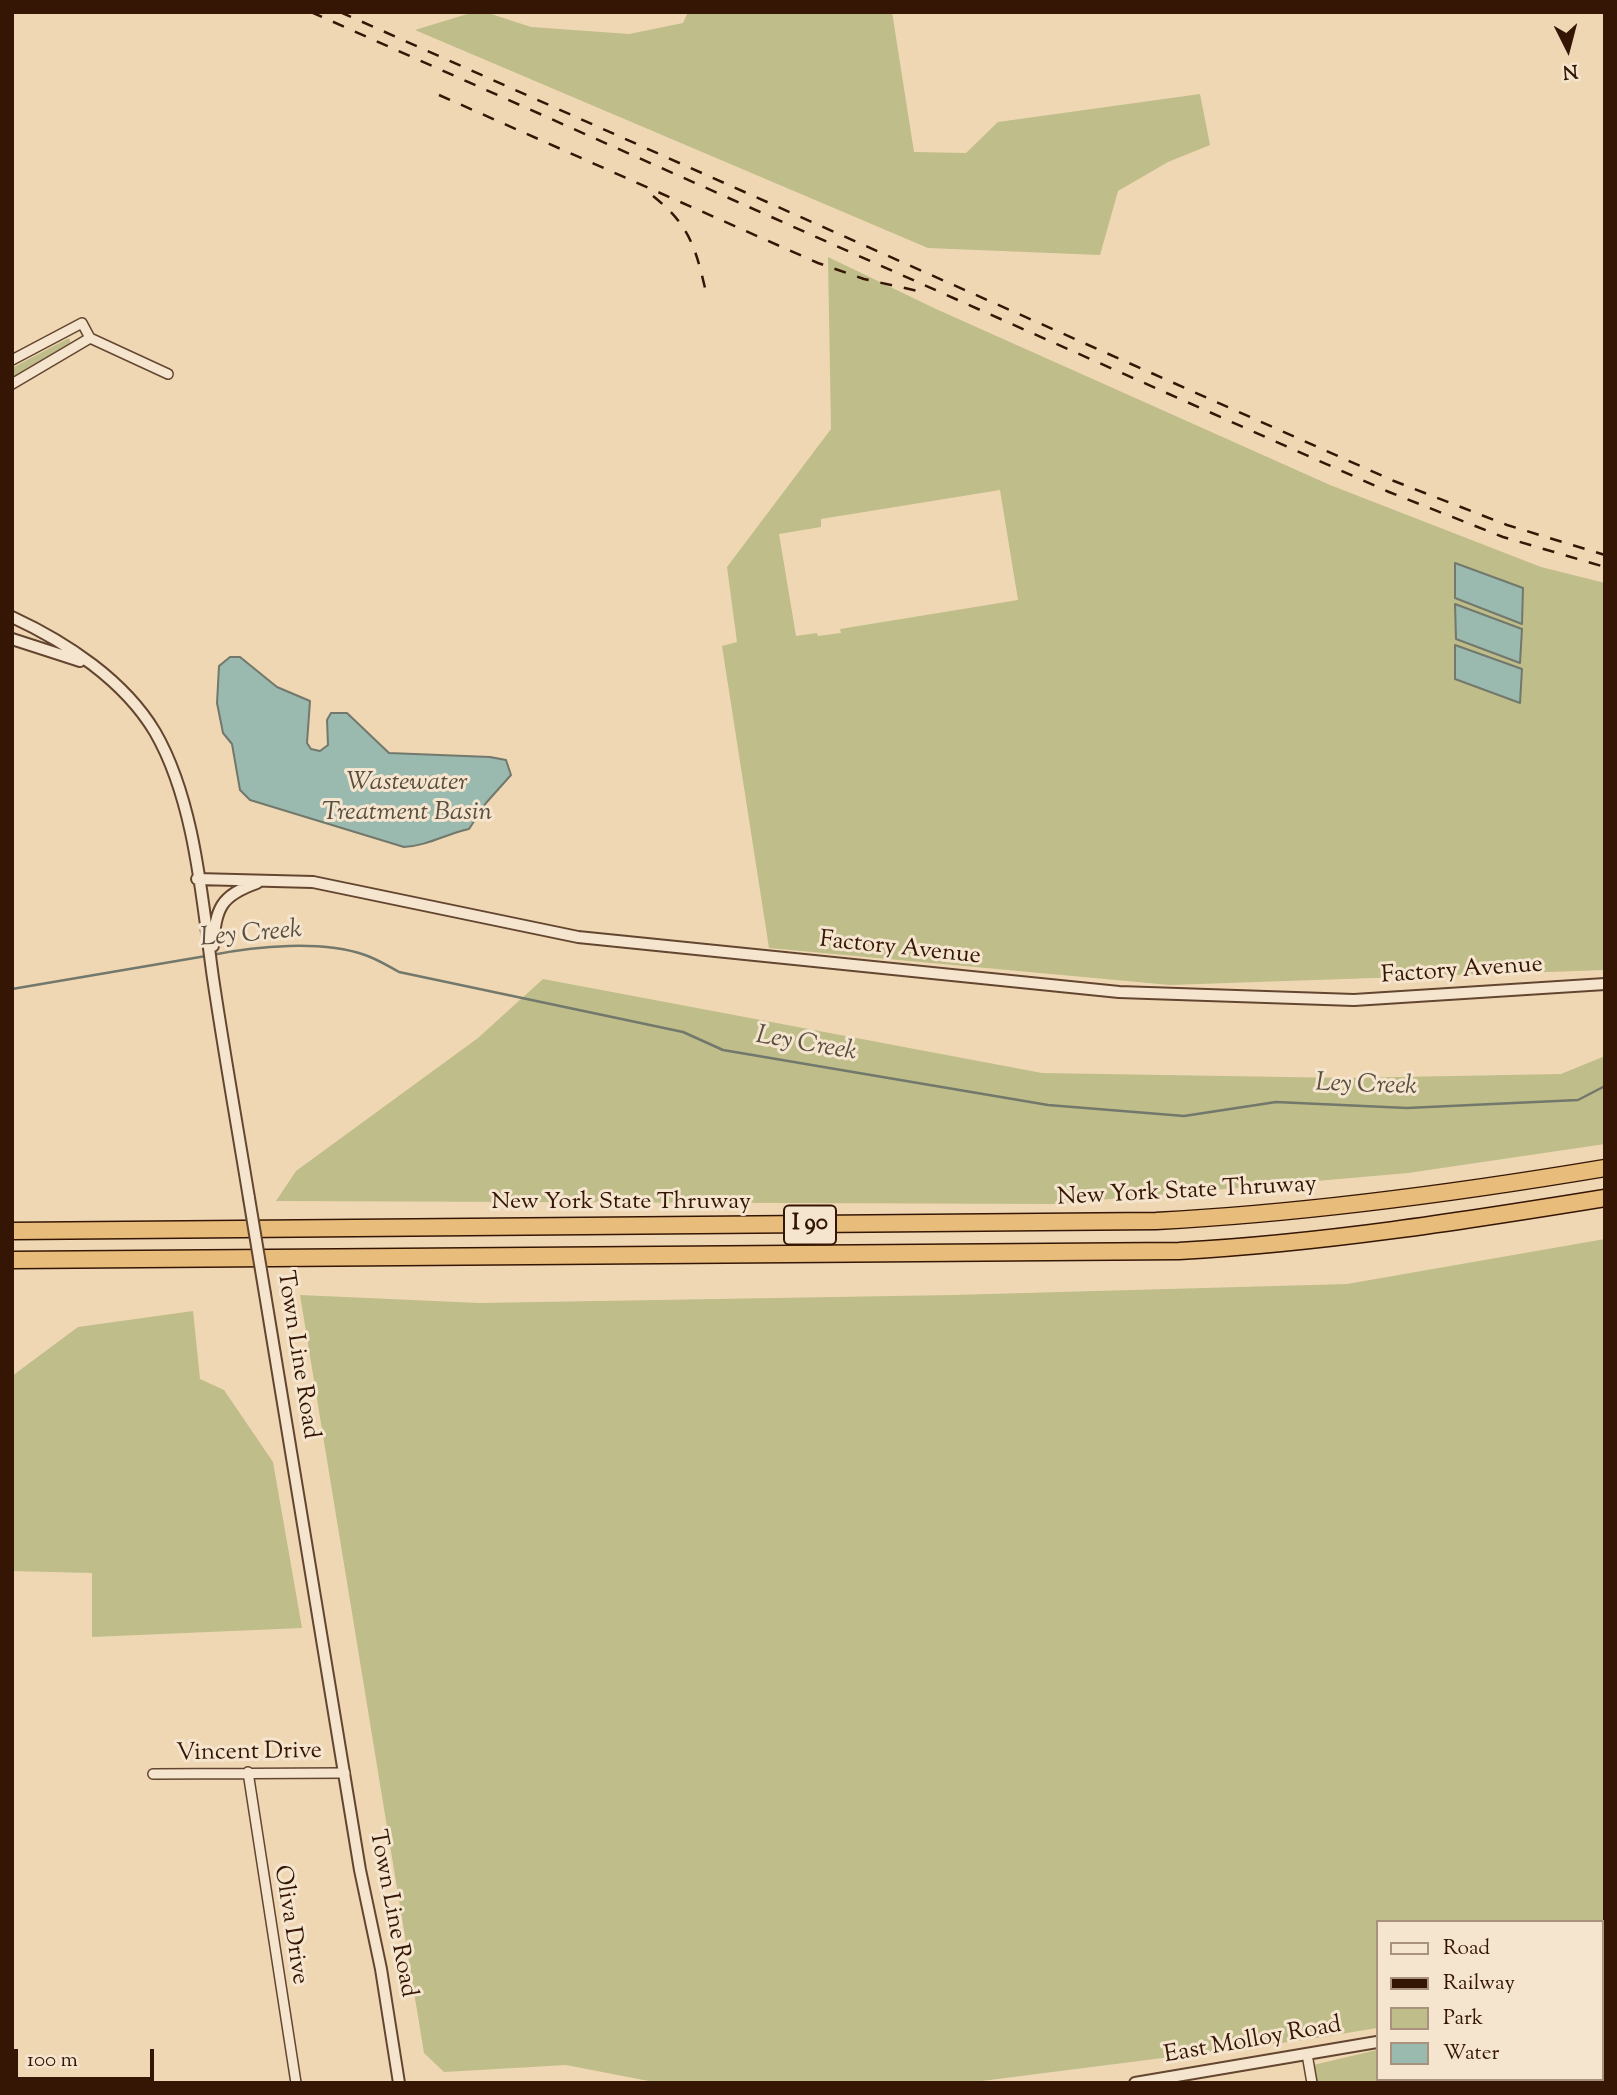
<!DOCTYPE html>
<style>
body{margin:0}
#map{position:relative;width:1617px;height:2095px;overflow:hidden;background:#efd7b4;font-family:"Sorts Mill Goudy",serif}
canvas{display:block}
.frame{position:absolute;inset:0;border:14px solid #351604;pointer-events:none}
.legend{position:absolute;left:1376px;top:1920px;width:228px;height:161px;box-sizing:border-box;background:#f5e5ce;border:2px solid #a8927d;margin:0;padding:9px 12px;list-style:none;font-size:21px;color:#351604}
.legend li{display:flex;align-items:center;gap:14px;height:35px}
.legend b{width:35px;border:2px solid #a8927d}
.north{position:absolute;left:1533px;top:14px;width:70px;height:70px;-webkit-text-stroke:5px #f5e5ce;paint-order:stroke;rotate:174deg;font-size:19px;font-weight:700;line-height:28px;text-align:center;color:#351604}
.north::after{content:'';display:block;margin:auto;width:24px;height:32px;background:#351604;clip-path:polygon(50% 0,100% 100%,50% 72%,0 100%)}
.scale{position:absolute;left:14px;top:2049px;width:140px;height:32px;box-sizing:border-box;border:4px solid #351604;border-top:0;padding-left:9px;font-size:21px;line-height:24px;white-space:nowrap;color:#351604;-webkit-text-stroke:5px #f5e5ce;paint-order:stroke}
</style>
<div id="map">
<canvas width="1617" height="2095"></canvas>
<div class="frame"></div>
<ul class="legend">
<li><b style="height:9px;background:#f5e5ce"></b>Road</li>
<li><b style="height:9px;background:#351604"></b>Railway</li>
<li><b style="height:19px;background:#bfbd89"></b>Park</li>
<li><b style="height:19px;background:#9ab9af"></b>Water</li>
</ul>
<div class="north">N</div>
<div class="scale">100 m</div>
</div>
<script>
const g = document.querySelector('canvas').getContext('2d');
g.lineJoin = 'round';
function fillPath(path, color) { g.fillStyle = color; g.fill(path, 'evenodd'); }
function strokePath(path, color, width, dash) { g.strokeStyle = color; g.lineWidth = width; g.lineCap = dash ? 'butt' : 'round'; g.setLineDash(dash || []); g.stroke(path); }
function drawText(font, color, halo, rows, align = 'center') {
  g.font = font + ' "Sorts Mill Goudy",serif'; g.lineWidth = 6; g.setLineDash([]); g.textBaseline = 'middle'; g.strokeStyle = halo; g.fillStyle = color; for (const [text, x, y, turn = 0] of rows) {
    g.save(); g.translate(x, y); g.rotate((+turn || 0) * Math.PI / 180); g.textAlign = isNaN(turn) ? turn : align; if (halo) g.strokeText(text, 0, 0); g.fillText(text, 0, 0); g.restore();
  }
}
fillPath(new Path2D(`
 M474,12H485L531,27L629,34L683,23L688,12H892L914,152L966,153L998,122L1200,94L1210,145L1168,162L1118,191L1100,255L928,248L415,30Z
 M828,257L936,309L1330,485L1541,567L1605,583V970L1170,985L769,948L722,646L737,642L727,567L831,429ZM1000,490L1018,600L840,629L841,633L818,636L817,633L796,636L779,534L821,527V519Z
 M67,339H70V343L12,377V368Z
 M543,979L1042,1073L1346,1078L1561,1074L1605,1056V1144L1408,1173L1053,1204L276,1201L296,1171L478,1038Z
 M1605,1239V1990H1601V1922H1377V2028L1304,2040L966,2083H659L566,2065L444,2072L424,2053L300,1295L479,1303L953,1295L1347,1284Z
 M193,1311L200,1379L224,1390L273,1462L302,1628L92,1637V1573L12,1571V1376L78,1327Z
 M1377,2050V2079H1385L1386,2083H1312L1309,2066Z`), '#bfbd89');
const water = new Path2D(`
 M1455,563L1523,588L1522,624L1455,598Z
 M1455,604L1522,629L1520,663L1456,639Z
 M1455,645L1522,669L1520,703L1455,679Z
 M230,657H240L277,687L310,701L307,743L311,749L320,751L328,745L327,720L331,713H347L389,753L490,757L506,760L511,775L486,803L469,829C446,834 427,846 404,847L250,800L240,790L232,744L223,733L217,703L219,666Z`);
fillPath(water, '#9ab9af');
strokePath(water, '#72786b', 2);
strokePath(new Path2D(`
 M212,955C257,946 321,940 365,955C377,959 388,966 399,972L683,1032L723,1050L1048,1105L1184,1116L1276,1102L1407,1108L1578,1100L1605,1086
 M12,989L206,956`), '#72786b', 2.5);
const minor = new Path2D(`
 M12,360L82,323L90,338L168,374
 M12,384L90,338
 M248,1772L296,2083
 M153,1774L345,1773
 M1307,2054L1312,2083
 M1601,2061L1605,2081`);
const tertiary = new Path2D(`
 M12,617C66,642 124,680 155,732C195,801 202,900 213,978C224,1052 237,1125 249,1198
 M12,639L80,661
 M197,879L313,882L578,937L1119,992L1354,1000L1605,984
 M213,946C216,908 220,896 257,883
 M265,1294L360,1870L381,1969L399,2083
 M1601,2004L1605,2003
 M1135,2083L1377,2042`);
const motorway = new Path2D(`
 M12,1231L1156,1221C1308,1213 1456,1193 1605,1168
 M12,1260L1179,1251C1323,1243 1463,1221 1605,1198`);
strokePath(minor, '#644630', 12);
strokePath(tertiary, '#644630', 14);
strokePath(motorway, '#351604', 19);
strokePath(minor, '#f5e5ce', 9);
strokePath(tertiary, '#f5e5ce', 10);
strokePath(motorway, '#e8bc7a', 16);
strokePath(new Path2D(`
 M311,12L1389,492L1503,537L1605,567
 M340,12L1394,481L1507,525L1605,555
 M439,95L818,263L864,279L927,293
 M653,196C688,224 695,245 705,288`), '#351604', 2.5, [12, 12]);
const tertiaryBridge = new Path2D(`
 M249,1198L265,1294`);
strokePath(tertiaryBridge, '#644630', 14, []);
strokePath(tertiaryBridge, '#f5e5ce', 10);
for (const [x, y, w] of [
 [810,1225,52]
]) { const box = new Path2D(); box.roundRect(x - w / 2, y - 19.5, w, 39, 5); g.fillStyle = '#f5e5ce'; g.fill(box); strokePath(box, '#351604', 2); }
drawText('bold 23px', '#351604', null, [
 ["I 90",810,1225]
]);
drawText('24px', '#351604', '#f5e5ce', [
 ["Factory Avenue",900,950,6],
 ["Factory Avenue",1462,972,-4],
 ["New York State Thruway",1187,1193,-3],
 ["New York State Thruway",621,1204],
 ["Town Line Road",296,1355,81],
 ["Vincent Drive",249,1754,-1],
 ["Town Line Road",391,1914,79],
 ["Oliva Drive",289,1925,81],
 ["East Molloy Road",1253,2042,-10]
]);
drawText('italic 26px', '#584f40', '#f5e5ce', [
 ["Wastewater",407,785],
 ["Treatment Basin",407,815],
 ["Ley Creek",251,936,-5],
 ["Ley Creek",806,1046,10],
 ["Ley Creek",1366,1087,2]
]);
</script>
